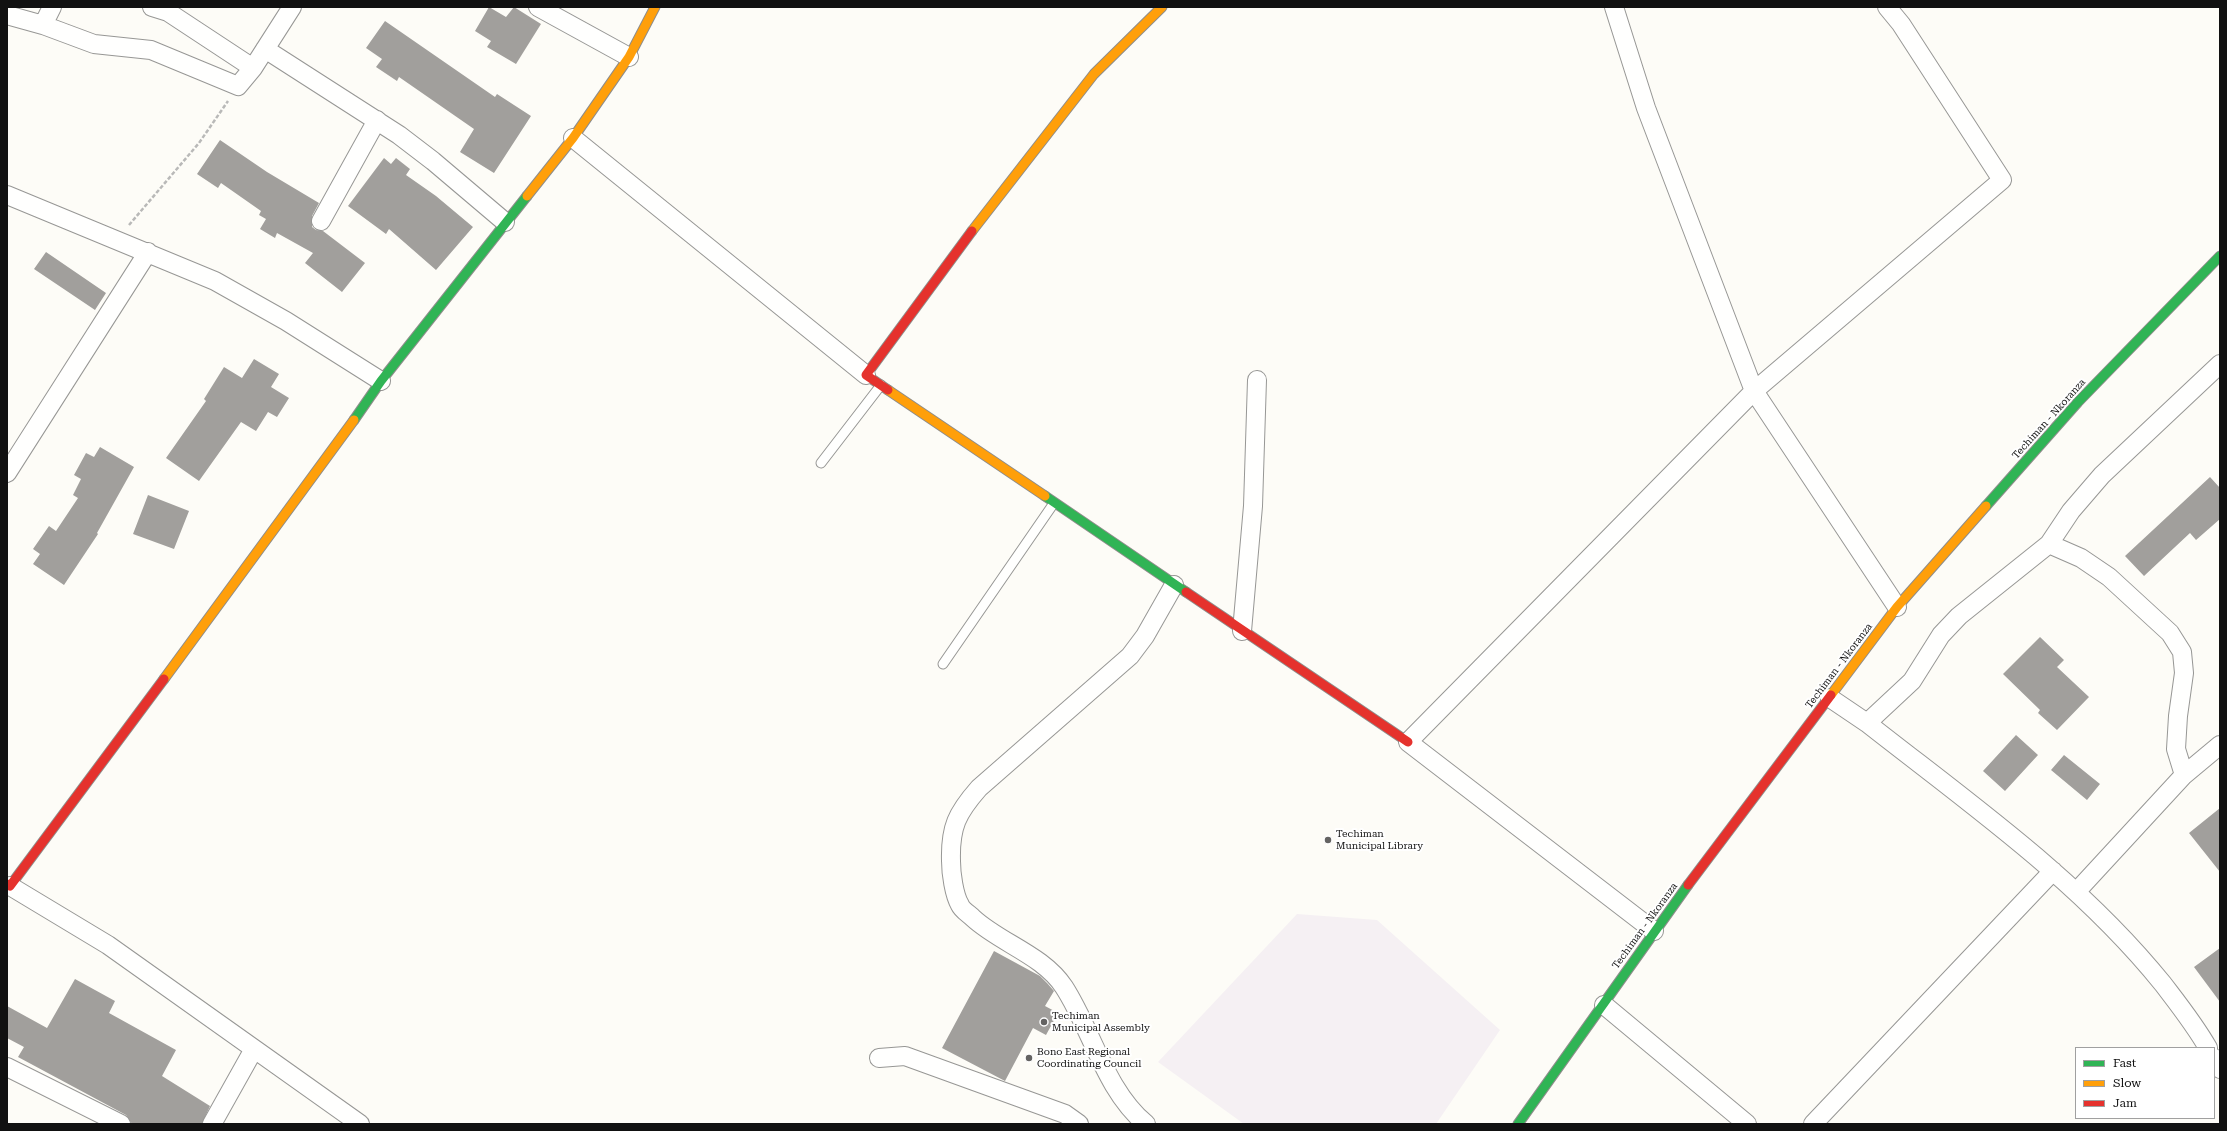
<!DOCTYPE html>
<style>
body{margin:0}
#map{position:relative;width:2227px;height:1131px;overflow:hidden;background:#fdfcf7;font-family:"Roboto Serif",serif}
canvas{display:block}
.frame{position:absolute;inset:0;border:8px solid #111;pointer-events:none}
.legend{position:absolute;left:2075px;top:1047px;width:140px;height:72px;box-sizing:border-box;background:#fff;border:1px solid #a0a0a0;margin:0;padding:5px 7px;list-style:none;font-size:12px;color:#111}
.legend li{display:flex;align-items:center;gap:8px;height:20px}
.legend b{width:20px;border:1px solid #a0a0a0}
</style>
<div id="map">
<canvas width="2227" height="1131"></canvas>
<div class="frame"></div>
<ul class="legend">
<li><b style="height:5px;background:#30b455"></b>Fast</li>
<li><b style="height:5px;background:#ff9f0a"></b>Slow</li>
<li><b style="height:5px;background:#e5322d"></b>Jam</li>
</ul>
</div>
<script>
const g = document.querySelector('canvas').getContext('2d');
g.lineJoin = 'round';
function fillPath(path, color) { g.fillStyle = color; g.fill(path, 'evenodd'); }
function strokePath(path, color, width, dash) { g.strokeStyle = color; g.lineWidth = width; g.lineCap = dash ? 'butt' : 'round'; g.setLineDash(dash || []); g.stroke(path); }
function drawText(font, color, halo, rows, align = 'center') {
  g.font = font + ' "Roboto Serif",serif'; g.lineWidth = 4; g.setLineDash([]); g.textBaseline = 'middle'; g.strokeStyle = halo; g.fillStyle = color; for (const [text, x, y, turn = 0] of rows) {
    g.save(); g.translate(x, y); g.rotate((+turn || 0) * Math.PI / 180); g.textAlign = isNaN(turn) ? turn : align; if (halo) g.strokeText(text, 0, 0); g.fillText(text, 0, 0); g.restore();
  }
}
fillPath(new Path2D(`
 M1297,914L1377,920L1500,1030L1436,1124H1244L1158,1062Z`), '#f5f0f3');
fillPath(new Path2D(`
 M489,7L506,17L514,7L541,24L516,64L487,47L491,41L475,31Z
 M385,21L495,97L497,94L531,116L494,173L460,152L474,129L399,77L397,81L376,67L382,59L366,48Z
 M220,140L267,172L319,203L312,216V227L316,230L323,231L365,263L342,292L305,263L313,253L277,233L275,238L260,229L266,219L259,215L261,211L221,183L218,188L197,174Z
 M384,158L391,164L396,158L410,169L406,175L436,196L473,227L436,270L389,229L386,234L348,206Z
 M46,252L106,293L95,310L34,269Z
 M254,359L279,374L271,387L289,398L277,417L268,412L256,431L241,422L199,481L166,458L206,401L204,399L224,367L242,378Z
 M100,447L134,467L97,533L98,534L64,585L33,564L40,554L33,549L49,526L56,531L78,498L73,495L81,479L74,475L86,453L94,457Z
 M2210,477L2220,488V519L2196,540L2190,533L2144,576L2125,556Z
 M148,495L189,511L174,549L133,534Z
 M2040,637L2064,660L2057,667L2089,697L2057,730L2038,713L2040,710L2003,674Z
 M2016,735L2038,755L2005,791L1983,771Z
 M2064,755L2100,784L2087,800L2051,770Z
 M2220,808V872L2189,833Z
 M2220,948V1002L2194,967Z
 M994,951L1040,976L1047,983L1054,991L1045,1006L1058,1013L1046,1035L1033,1028L1005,1081L942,1048Z
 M75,979L115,1001L109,1013L176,1050L162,1076L210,1106L202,1124H132L126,1115L18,1057L24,1047L7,1038V1006L47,1028Z`), '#a19f9c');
const lane = new Path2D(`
 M821,463L881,385
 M943,664L1054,503`);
const street = new Path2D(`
 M152,7L168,12L253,68
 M538,7L629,57
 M1614,7L1646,108L1754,391L2002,180L1901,24L1887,7
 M7,15L43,25L52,7
 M43,25L94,44L151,50L238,86L253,68L292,7
 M265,49L399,135L433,161L505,222
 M573,138L866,375
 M7,195L215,281L286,321L381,381
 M321,221L377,120
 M7,473L148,252
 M2049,544L2081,558L2109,577L2170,633L2182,652L2184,673L2178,716L2176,749L2184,775
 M1242,631L1253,506L1257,380
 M1830,698L1867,723C1970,804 2080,881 2163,984C2179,1005 2195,1025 2208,1048
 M1867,723L1912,681L1941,635L1959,616L2049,544L2071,511L2102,475L2220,364
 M10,886L108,945L360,1124
 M2077,891L2184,775L2220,745
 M1654,931L1408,742L1754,391L1897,607
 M1604,1005L1747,1124
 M879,1058L905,1056L1065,1114L1079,1124
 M2214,1058L2220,1069
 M7,1067L121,1124
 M212,1124L254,1049
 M1146,1124C1105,1090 1092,1030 1064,987C1043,955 1000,943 973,918C969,914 962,910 960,905C954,895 951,873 951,861C950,827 957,813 979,788L1130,656L1145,636L1174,585
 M1813,1124L2053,871`);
const fast = new Path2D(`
 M354,420L381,381L527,196
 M1045,496L1186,592
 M1986,506L2078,402L2220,256
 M1518,1124L1688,885`);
const slow = new Path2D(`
 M527,196L573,138L629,57L655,7
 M972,231L1094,74L1162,7
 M888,390L1045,496
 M164,679L354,420
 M1831,695L1897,607L1986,506`);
const jam = new Path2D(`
 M888,390L866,375L972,231
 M1186,592L1408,742
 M7,884L10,886L164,679
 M1688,885L1831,695`);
strokePath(lane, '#979795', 11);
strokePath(street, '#979795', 20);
strokePath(fast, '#8e8d8b', 11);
strokePath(slow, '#8e8d8b', 11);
strokePath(jam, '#8e8d8b', 11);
strokePath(new Path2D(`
 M129,225L199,143L228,101`), '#b9b9b8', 2.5, [4, 2]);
strokePath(lane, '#fffffe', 9);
strokePath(street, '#fffffe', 18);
strokePath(fast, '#30b455', 9);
strokePath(slow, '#ff9f0a', 9);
strokePath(jam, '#e5322d', 9);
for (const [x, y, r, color] of [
 [1328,840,4,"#646362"],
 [1044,1022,4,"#646362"],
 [1029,1058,4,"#646362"]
]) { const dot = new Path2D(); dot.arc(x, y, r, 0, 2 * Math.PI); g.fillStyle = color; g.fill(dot); strokePath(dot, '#fff', 1.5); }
drawText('10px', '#111', '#fff', [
 ["Techiman - Nkoranza",2049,419,-48],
 ["Techiman - Nkoranza",1839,666,-53],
 ["Techiman - Nkoranza",1645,926,-54]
]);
drawText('10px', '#111', '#fff', [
 ["Techiman",1336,834],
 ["Municipal Library",1336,846],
 ["Techiman",1052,1016],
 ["Municipal Assembly",1052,1028],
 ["Bono East Regional",1037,1052],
 ["Coordinating Council",1037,1064]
], 'left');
</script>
